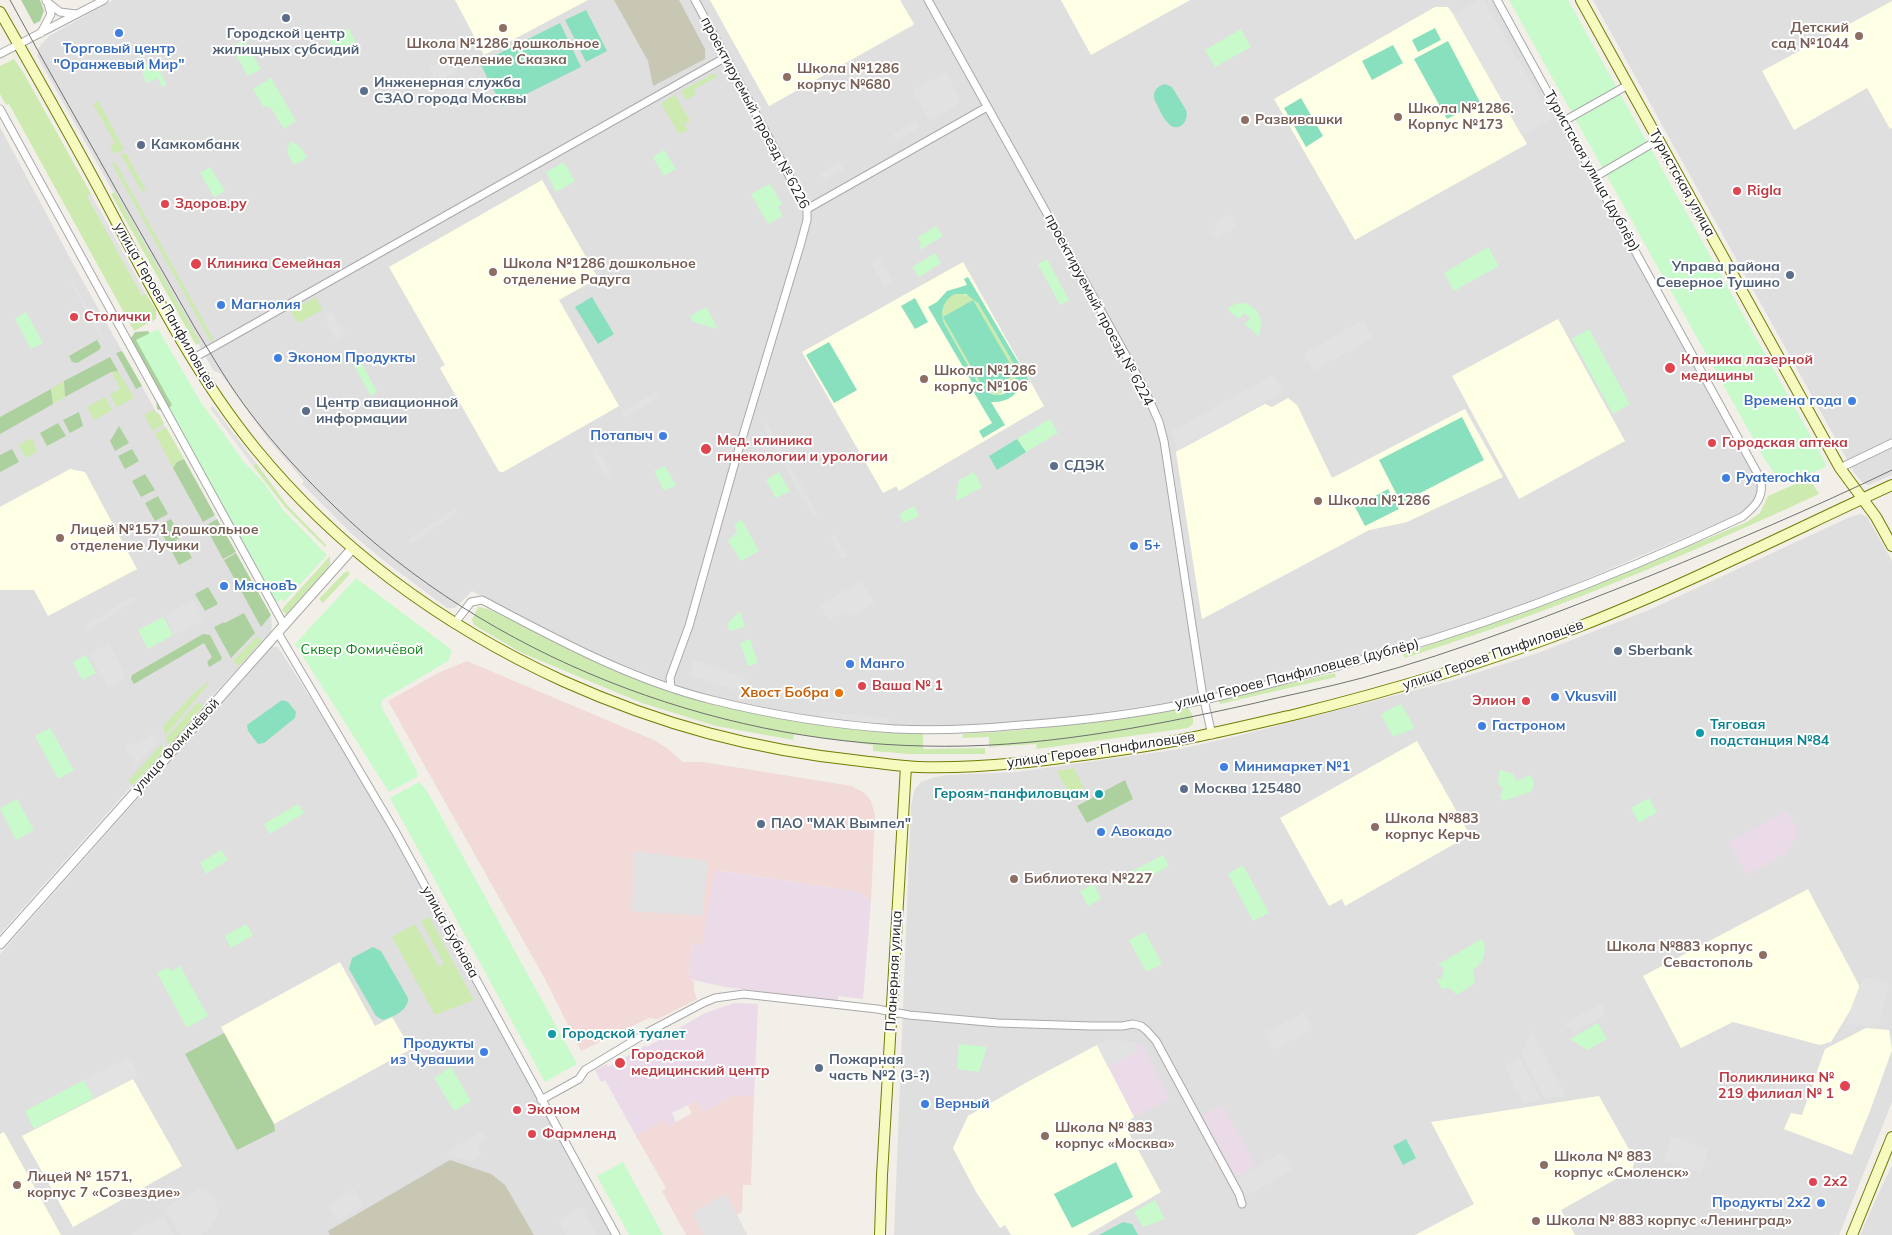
<!DOCTYPE html>
<meta charset="utf-8">
<style>
body{margin:0}
canvas{display:block;background:#f2efe9}
</style>
<canvas width="1892" height="1235"></canvas>
<script>
const g = document.querySelector('canvas').getContext('2d');
g.lineJoin = 'round';
function fillPath(path, color) { g.fillStyle = color; g.fill(path, 'evenodd'); }
function strokePath(path, color, width, dash) { g.strokeStyle = color; g.lineWidth = width; g.lineCap = dash ? 'butt' : 'round'; g.setLineDash(dash || []); g.stroke(path); }
function drawText(font, color, halo, rows, align = 'center') {
  g.font = font + ' Mulish,sans-serif'; g.lineWidth = 4; g.setLineDash([]); g.textBaseline = 'middle'; g.strokeStyle = halo; g.fillStyle = color; for (const [text, x, y, turn = 0] of rows) {
    g.save(); g.translate(x, y); g.rotate((+turn || 0) * Math.PI / 180); g.textAlign = isNaN(turn) ? turn : align; if (halo) g.strokeText(text, 0, 0); g.fillText(text, 0, 0); g.restore();
  }
}
fillPath(new Path2D(`
 M113,0H710L769,106L914,25L900,0H1061L1091,54L1190,0H1493L1758,478L1759,485L1756,501L1750,506L1735,516L1551,594L1425,639L1204,697L1092,714L1017,723L920,727L854,723L742,705L679,686L600,656L472,591L455,608H447L383,560L353,535L302,484L304,481L268,439L221,374L213,370L37,56L39,47L49,36ZM963,262L1044,406L899,491L897,486L883,493ZM445,365L619,406L503,472H499L440,368ZM1265,404L1271,407L1297,405L1332,479L1465,409L1407,522L1369,530L1202,619L1176,452Z
 M1593,0H1892V475L1869,485L1863,483L1855,474Z
 M0,127L71,260L267,609L271,617L272,625L271,632L203,706L174,741L169,744L0,934Z
 M1861,514L1867,517L1892,561V1102L1839,1235H894L911,805L915,789L921,782L935,777L947,775L1016,772L1180,749L1237,736L1451,681L1538,653L1649,610L1850,517Z
 M272,647H278L357,771L612,1235H0V954Z
 M1892,1165V1235H1860L1879,1192Z`), '#e0dfdf');
fillPath(new Path2D(`
 M467,661L654,740L667,748L683,762H703L852,786L866,794L871,801L875,814L871,902L859,892L716,870L702,944H692L689,979L694,981V991L697,999L658,1019L649,1018L581,1051L545,979L388,701L440,672Z
 M732,1096H754L751,1185H743L742,1212L737,1215L747,1235H686L662,1191L666,1188L636,1136L665,1119L669,1126L683,1118L692,1113L688,1106L697,1101L703,1112Z`), '#f2dad9');
fillPath(new Path2D(`
 M1787,811L1799,832L1786,853L1747,875L1729,842Z
 M715,870L859,892L871,902L863,999L838,996V1001L725,987L689,979L692,944H702Z
 M734,1003L758,1004L754,1096H732L703,1112L697,1101L672,1113L676,1122L668,1126L664,1120L636,1136L605,1080L601,1082L595,1070L606,1064L608,1067L646,1045L647,1047L703,1014Z
 M1111,1039L1142,1045L1170,1099L1134,1117L1097,1045Z
 M1222,1105L1256,1166L1236,1177L1203,1116Z`), '#ebdbe8');
fillPath(new Path2D(`
 M455,0H588L484,55Z
 M710,0H900L914,24L769,106Z
 M1061,0H1190L1091,55Z
 M1892,1V128L1890,129L1867,88L1794,130L1762,71Z
 M1435,7H1448L1453,14L1527,144L1355,240L1274,99Z
 M542,180L598,278L559,300L619,406L503,472L499,471L440,368L445,365L389,267Z
 M963,262L1044,406L899,491L896,486L883,493L802,352Z
 M1558,319L1625,441L1519,499L1452,376Z
 M1288,398L1297,405L1332,478L1465,409L1503,477L1407,522L1369,530L1202,619L1176,452L1265,404L1272,407Z
 M70,469L85,472L137,569L48,616L34,590H0V507Z
 M1417,741L1470,835L1345,906L1342,899L1329,906L1280,818Z
 M1808,889L1862,991L1831,1042L1820,1045L1733,1022L1681,1048L1643,976Z
 M340,962L375,1026L392,1017L411,1049L274,1124L221,1027Z
 M1866,1028L1889,1030L1892,1050L1870,1111L1852,1155L1784,1129L1791,1113L1802,1115L1825,1049Z
 M1097,1045L1134,1117L1124,1124L1161,1192L1087,1235H1011L1005,1225L1000,1228L976,1192L953,1148L968,1116L1031,1080Z
 M133,1079L182,1166L73,1227L22,1136Z
 M1599,1096L1635,1160L1632,1170L1561,1210L1575,1235H1415L1474,1204L1431,1122Z
 M4,1132L61,1235H0V1134Z`), '#ffffe5');
fillPath(new Path2D(`
 M614,0H679L705,49V59L653,86L648,61Z
 M450,1160L491,1174L505,1185L534,1235H330L328,1231Z`), '#c7c7b4');
fillPath(new Path2D(`
 M14,59L23,72L91,194L88,197L142,295L146,294L156,310V319L134,331L9,104L6,105L0,94V66Z
 M715,73L717,77L694,89L696,94L686,100L681,91Z
 M675,95L690,121L684,124L688,130L679,134L661,103Z
 M98,101L124,149L114,154L110,146L115,143L93,104Z
 M125,152L146,190L142,192L121,155Z
 M115,162L214,340L211,342L112,164Z
 M115,192L200,342L196,345L111,194Z
 M955,294C965,293 972,296 978,303L1015,366L1016,380L1014,385L1007,392L997,395L983,390L944,323C940,310 943,300 955,294Z
 M316,297L322,310L298,323L291,311Z
 M118,371L134,398L117,407L110,394L120,389L112,373Z
 M64,381L65,397L53,404L51,389Z
 M105,397L112,410L94,420L87,407Z
 M153,410L160,415L164,424L153,431L144,415Z
 M166,427L184,459L177,462L173,468L155,434Z
 M32,438L37,452L26,458L18,445Z
 M256,463L287,505L326,545L325,547L285,507L253,466Z
 M1809,478L1819,494C1728,536 1636,576 1542,611C1497,628 1450,643 1405,658L1403,654L1556,601L1747,522L1760,513L1768,496Z
 M330,556V564L327,570L286,615L282,609Z
 M348,571L350,574L323,603L319,599L344,573Z
 M478,607L488,609L612,670L715,704L810,723L923,734V749L985,748V754H910L873,751V745L794,734L793,740L716,726L642,703L522,653L474,625L472,620Z
 M257,636L262,641L239,666L233,661Z
 M1335,673L1336,677L1220,704L1218,700Z
 M208,682L209,683L165,736L163,727L164,725L196,691Z
 M198,702L203,706L174,741L169,744L166,738Z
 M1184,706C1191,708 1194,717 1193,724L1188,728L1037,749L1036,744L989,747V737L962,738L963,734C1037,731 1110,720 1184,706Z
 M161,745L166,749L133,785L128,781Z
 M1074,768L1084,788L1070,795L1057,771Z
 M429,917L474,1000L435,1015L392,937L415,924L439,967L444,964L421,921Z`), '#cdebb0');
fillPath(new Path2D(`
 M21,0H40L44,11L40,21L34,24Z
 M148,331L180,371L171,410L165,412L157,409L156,399L158,393L152,377L144,373L129,341L135,332Z
 M97,340L101,347L99,350L77,363L72,362L69,356Z
 M122,351L142,386L136,389L116,353Z
 M110,357L118,371L111,372L65,397L64,381Z
 M51,389L53,404L0,434V417Z
 M79,412L83,426L70,433L63,420Z
 M58,423L66,436L47,446L40,433Z
 M119,426L129,443L115,451L110,441Z
 M12,449L19,462L0,472V455Z
 M132,449L139,461L125,469L118,456Z
 M184,459L215,515L203,522L173,468L177,462Z
 M145,474L155,490L141,497L132,481Z
 M158,496L168,514L155,521L145,503Z
 M171,519L181,537L168,545L158,526Z
 M217,519L236,552L223,559L205,526Z
 M184,543L192,558L179,565L171,550Z
 M236,553L271,615L261,627L224,560Z
 M208,587L218,604L205,611L195,594Z
 M244,613L255,633L231,658L214,627L224,622L225,623Z
 M203,634L210,635L222,658L221,660L209,667L207,662L212,657L204,643L134,684L131,679L132,675Z
 M1125,780L1133,799L1087,823L1077,806Z
 M224,1033L274,1124L275,1131L237,1150L185,1054Z`), '#add19e');
fillPath(new Path2D(`
 M1509,0H1568L1825,462L1826,467L1796,479L1793,474L1779,480L1764,458Z
 M348,28L356,42L336,53L328,38Z
 M1241,29L1251,47L1215,67L1205,50Z
 M244,40L261,69L248,76L231,47Z
 M154,61L167,85L162,87L158,78L147,83L143,75V66Z
 M271,78L296,121L284,129L271,108L263,106L253,89Z
 M292,141L302,149L307,158L294,165C289,156 284,150 292,141Z
 M664,150L676,169L664,176L653,157Z
 M564,162L575,181L556,192L546,172Z
 M210,167L225,191L214,197L200,173Z
 M770,184L782,204L778,207L783,216L768,224L751,194Z
 M936,226L943,236L920,250L921,243L918,237Z
 M1488,247L1499,266L1454,291L1444,273Z
 M935,253L941,263L919,277L912,267Z
 M1047,259L1069,300L1060,305L1038,264Z
 M1244,303C1260,308 1265,322 1258,336L1245,324L1250,318L1244,313L1239,319L1227,309L1235,304Z
 M706,307L718,329L693,322L690,316Z
 M26,312L43,343L31,349L15,319Z
 M158,329L202,404L224,434L243,461L265,484L283,510L327,555L284,602L281,599L277,603L169,408L172,405L136,340Z
 M1589,329L1630,404L1613,414L1572,339Z
 M359,358L377,392L371,396L352,362Z
 M1050,419L1058,433L1026,452L1017,439Z
 M665,466L676,485L664,491L654,471Z
 M779,472L790,491L776,498L766,480Z
 M974,472L982,487L957,501L956,498L959,480Z
 M914,506L919,516L904,523L899,514Z
 M742,520L759,551L741,561L728,541L737,532L734,524Z
 M356,578L452,650L448,661L382,700L381,706L417,771V777L389,792L295,644Z
 M740,611L745,627L730,631L727,624Z
 M163,617L173,635L148,649L138,630Z
 M750,639L758,663L748,666L740,643Z
 M86,655L96,673L82,680L73,662Z
 M1401,704L1415,728L1393,737L1381,714Z
 M50,728L74,770L58,779L35,736Z
 M1500,770L1513,774L1517,781L1530,775L1534,781L1533,789L1530,792L1503,801L1500,796L1503,789L1498,783Z
 M419,782L427,791L577,1064L545,1082L390,798Z
 M1649,798L1657,812L1639,823L1631,808Z
 M17,799L34,830L16,840L0,808Z
 M298,804L304,813L270,834L264,824Z
 M221,850L228,860L206,874L200,863Z
 M1163,855L1169,866L1131,887L1125,875Z
 M1243,865L1269,913L1253,921L1228,874Z
 M1094,884L1101,899L1088,906L1080,891Z
 M246,924L253,935L231,948L225,936Z
 M1145,932L1162,964L1146,972L1129,940Z
 M1482,939C1488,949 1484,964 1473,969L1475,983L1457,995L1449,988L1442,989L1437,980L1441,978L1444,971L1443,967L1437,965Z
 M180,966L208,1016L187,1028L157,973L168,967L171,971Z
 M1598,1023L1607,1039L1587,1050L1570,1039Z
 M959,1044L987,1047L979,1072L957,1069Z
 M451,1067L471,1101L454,1111L434,1078Z
 M84,1080L94,1098L34,1129L25,1111Z
 M623,1162L663,1235H629L597,1176Z
 M1155,1200L1165,1219L1143,1227L1134,1212Z`), '#c8facc');
fillPath(new Path2D(`
 M586,10L607,51L586,62L565,20Z
 M560,23L581,67L502,106L480,63Z
 M1435,28L1441,40L1418,52L1412,40Z
 M1448,41L1480,102L1447,119L1414,59Z
 M1393,45L1403,63L1372,80L1362,61Z
 M1165,84L1172,87L1186,110C1190,122 1177,134 1168,123C1162,117 1159,108 1155,101C1152,93 1156,86 1165,84Z
 M1301,98L1323,136L1306,147L1284,108Z
 M968,277L1030,382L1026,384L1022,379C1019,395 1007,403 991,402L1005,425L983,438L979,431L992,423L973,391L976,389L928,307L937,302L947,291L967,285L964,279ZM955,294H966L978,303L1015,366C1020,385 1005,403 986,391L1016,374L973,300L943,317L985,391L980,386L944,323C940,311 943,300 955,294Z
 M592,297L614,334L598,344L575,307Z
 M915,298L928,322L915,329L901,306Z
 M829,342L857,390L834,403L806,355Z
 M1462,417L1484,460L1401,503L1379,460Z
 M1017,439L1026,452L997,470L989,456Z
 M1388,489L1399,509L1365,526L1355,507Z
 M282,700L288,702L296,712L295,718L264,743L258,744L248,731L247,725Z
 M373,947L381,951L408,998C409,1010 393,1017 383,1020L376,1016L349,969L352,958Z
 M1406,1139L1416,1158L1403,1165L1393,1146Z
 M1116,1162L1133,1197L1072,1228L1054,1194Z
 M1123,1222L1132,1224L1138,1235H1099Z`), '#88e0be');
fillPath(new Path2D(`
 M1478,0H1484L1552,119L1522,136L1453,14Z
 M450,57L457,72L436,82L429,67Z
 M946,72L959,97L958,103L955,107L929,121L912,90Z
 M916,121L919,128L896,141L893,134Z
 M840,162L844,169L824,180L820,173Z
 M91,194L146,294L142,296L87,196Z
 M1229,214L1237,227L1215,239L1211,232L1218,229L1214,222Z
 M880,258L893,281L884,287L871,263Z
 M72,280L104,338L102,340L70,282Z
 M332,311L346,336L337,341L323,316Z
 M1363,320L1373,338L1313,371L1304,353Z
 M1273,375L1283,392L1176,451L1172,431Z
 M657,391L661,397L624,418L620,412Z
 M213,406L256,463L253,466L210,408Z
 M766,421L818,515L813,518L764,428Z
 M597,447L613,476L607,480L591,451Z
 M455,508L458,513L411,545L407,540Z
 M835,534L848,556L842,559L830,538Z
 M862,581L875,603L850,617L846,610L828,620L820,605Z
 M133,596L137,600L86,631L83,626Z
 M193,600L204,620L175,635L165,615Z
 M109,643L124,671V679L108,688L89,654Z
 M694,660L748,679L744,693L689,675Z
 M823,712L889,718L888,724L822,719Z
 M153,734L159,741L136,765L124,746L131,742L134,745Z
 M634,851L708,861L702,916L632,911Z
 M1863,977L1889,984L1878,1028L1845,1024Z
 M1601,1003L1607,1014L1575,1032L1563,1024Z
 M1304,1012L1313,1029L1275,1050L1265,1033Z
 M1532,1030L1566,1097L1544,1098L1521,1053Z
 M1111,1039L1135,1043L1139,1051L1108,1067L1097,1045Z
 M129,1057L138,1075L94,1098L84,1080Z
 M1520,1058V1059L1541,1100L1523,1104L1505,1066Z
 M482,1131L487,1140L477,1146L482,1155L470,1162L445,1153Z
 M1672,1136L1709,1150L1701,1173L1664,1161Z
 M1282,1152L1292,1170L1246,1196L1236,1179Z
 M200,1188L208,1190L219,1209L218,1215L207,1231L201,1235H180L165,1208Z
 M354,1189L363,1207L337,1221L328,1204Z
 M726,1194L747,1235H703L692,1213Z
 M582,1207L597,1235H566L558,1220Z
 M164,1216L174,1235H133L132,1233Z`), '#e2e2e2');
const minor = new Path2D(`
 M928,0L1143,386L1159,422L1164,441L1202,691L1212,735
 M46,1L60,12L76,14
 M41,33L51,14L48,4
 M0,54L104,0
 M0,109L284,625
 M1564,121L1628,85
 M1595,177L1658,140
 M807,209L987,107
 M192,359L726,57
 M1840,468L1892,443
 M454,624L471,602L482,600C556,639 631,680 712,700C772,715 834,725 895,729C937,731 979,729 1021,725C1082,721 1144,713 1204,700C1249,690 1294,677 1339,666C1478,630 1612,578 1742,517C1756,506 1765,496 1760,478L1497,0
 M278,633L395,831L616,1235
 M671,687L670,678L689,626L735,462L800,246L807,220V209L695,0
 M541,1100L579,1079L585,1070L648,1032L703,1003L715,998L744,994L877,1009L909,1015L998,1023L1092,1026H1122L1133,1024L1141,1026L1147,1031L1156,1041L1239,1194L1242,1204`);
const tertiary = new Path2D(`
 M0,944L352,549`);
const secondary = new Path2D(`
 M1581,0L1840,468L1876,517L1892,546
 M0,12C36,75 72,138 106,202C151,287 194,373 255,448C339,551 443,626 563,681C661,725 755,750 861,761C880,763 899,766 918,767C983,769 1049,760 1113,751C1174,743 1233,729 1293,715C1390,691 1485,663 1578,627C1685,585 1788,533 1892,485
 M880,1235L882,1175L906,766
 M1852,1235L1892,1137`);
strokePath(minor, '#a9a9a9', 9);
strokePath(tertiary, '#a9a9a9', 11);
strokePath(secondary, '#707d05', 12);
strokePath(minor, '#fff', 7);
strokePath(tertiary, '#fff', 9);
strokePath(secondary, '#f7fabf', 10);
strokePath(new Path2D(`
 M10,0C48,70 88,139 127,209C150,249 172,288 195,328C213,357 230,387 251,414C276,447 305,478 335,507C488,656 711,742 924,746C1034,749 1143,728 1251,704C1288,695 1325,688 1362,678C1461,651 1556,613 1652,575C1733,542 1813,508 1892,470`), '#707070', 1);
for (const [x, y, r, color] of [
 [286,18,5,"#5c6f8a"],
 [503,28,5,"#8d6e63"],
 [119,33,5,"#3f7fe0"],
 [1859,36,5,"#8d6e63"],
 [787,77,5,"#8d6e63"],
 [364,91,5,"#5c6f8a"],
 [1398,117,5,"#8d6e63"],
 [1245,120,5,"#8d6e63"],
 [141,145,5,"#5c6f8a"],
 [1737,191,5,"#e0444e"],
 [165,204,5,"#e0444e"],
 [196,264,6,"#e0444e"],
 [493,272,5,"#8d6e63"],
 [1790,275,5,"#5c6f8a"],
 [221,305,5,"#3f7fe0"],
 [74,317,5,"#e0444e"],
 [278,358,5,"#3f7fe0"],
 [1670,368,6,"#e0444e"],
 [924,379,5,"#8d6e63"],
 [1852,401,5,"#3f7fe0"],
 [306,411,5,"#5c6f8a"],
 [663,436,5,"#3f7fe0"],
 [1712,443,5,"#e0444e"],
 [706,449,6,"#e0444e"],
 [1054,466,5,"#5c6f8a"],
 [1726,478,5,"#3f7fe0"],
 [1318,501,5,"#8d6e63"],
 [60,538,5,"#8d6e63"],
 [1134,546,5,"#3f7fe0"],
 [224,586,5,"#3f7fe0"],
 [1618,651,5,"#5c6f8a"],
 [850,664,5,"#3f7fe0"],
 [862,686,5,"#e0444e"],
 [839,693,5,"#e8710a"],
 [1555,697,5,"#3f7fe0"],
 [1526,701,5,"#e0444e"],
 [1482,726,5,"#3f7fe0"],
 [1700,733,5,"#0f9aa8"],
 [1224,767,5,"#3f7fe0"],
 [1184,789,5,"#5c6f8a"],
 [1099,794,5,"#0f9aa8"],
 [761,824,5,"#5c6f8a"],
 [1375,827,5,"#8d6e63"],
 [1101,832,5,"#3f7fe0"],
 [1014,879,5,"#8d6e63"],
 [1763,955,5,"#8d6e63"],
 [552,1034,5,"#0f9aa8"],
 [484,1052,5,"#3f7fe0"],
 [620,1063,6,"#e0444e"],
 [819,1068,5,"#5c6f8a"],
 [1845,1086,6,"#e0444e"],
 [925,1104,5,"#3f7fe0"],
 [517,1110,5,"#e0444e"],
 [532,1134,5,"#e0444e"],
 [1045,1136,5,"#8d6e63"],
 [1544,1165,5,"#8d6e63"],
 [1813,1182,5,"#e0444e"],
 [17,1185,5,"#8d6e63"],
 [1821,1203,5,"#3f7fe0"],
 [1536,1221,5,"#8d6e63"]
]) { const dot = new Path2D(); dot.arc(x, y, r, 0, 2 * Math.PI); g.fillStyle = color; g.fill(dot); strokePath(dot, '#fff', 2); }
drawText('bold 14px', '#785e54', '#fff', [
 ["Детский",1849,28,"right"],
 ["сад №1044",1849,44,"right"],
 ["Школа №1286 дошкольное",503,44,"center"],
 ["отделение Сказка",503,60,"center"],
 ["Школа №1286",797,69],
 ["корпус №680",797,85],
 ["Школа №1286.",1408,109],
 ["Корпус №173",1408,125],
 ["Развивашки",1255,120],
 ["Школа №1286 дошкольное",503,264],
 ["отделение Радуга",503,280],
 ["Школа №1286",934,371],
 ["корпус №106",934,387],
 ["Школа №1286",1328,501],
 ["Лицей №1571 дошкольное",70,530],
 ["отделение Лучики",70,546],
 ["Школа №883",1385,819],
 ["корпус Керчь",1385,835],
 ["Библиотека №227",1024,879],
 ["Школа №883 корпус",1753,947,"right"],
 ["Севастополь",1753,963,"right"],
 ["Школа № 883",1055,1128],
 ["корпус «Москва»",1055,1144],
 ["Школа № 883",1554,1157],
 ["корпус «Смоленск»",1554,1173],
 ["Лицей № 1571,",27,1177],
 ["корпус 7 «Созвездие»",27,1193],
 ["Школа № 883 корпус «Ленинград»",1546,1221]
], 'left');
drawText('bold 14px', '#4e5e75', '#fff', [
 ["Городской центр",286,34,"center"],
 ["жилищных субсидий",286,50,"center"],
 ["Инженерная служба",374,83],
 ["СЗАО города Москвы",374,99],
 ["Камкомбанк",151,145],
 ["Управа района",1780,267,"right"],
 ["Северное Тушино",1780,283,"right"],
 ["Центр авиационной",316,403],
 ["информации",316,419],
 ["СДЭК",1064,466],
 ["Sberbank",1628,651],
 ["Москва 125480",1194,789],
 ["ПАО \"МАК Вымпел\"",771,824],
 ["Пожарная",829,1060],
 ["часть №2 (3-?)",829,1076]
], 'left');
drawText('bold 14px', '#366cbe', '#fff', [
 ["Торговый центр",119,49,"center"],
 ["\"Оранжевый Мир\"",119,65,"center"],
 ["Магнолия",231,305],
 ["Эконом Продукты",288,358],
 ["Времена года",1842,401,"right"],
 ["Потапыч",653,436,"right"],
 ["Pyaterochka",1736,478],
 ["5+",1144,546],
 ["МясновЪ",234,586],
 ["Манго",860,664],
 ["Vkusvill",1565,697],
 ["Гастроном",1492,726],
 ["Минимаркет №1",1234,767],
 ["Авокадо",1111,832],
 ["Продукты",474,1044,"right"],
 ["из Чувашии",474,1060,"right"],
 ["Верный",935,1104],
 ["Продукты 2x2",1811,1203,"right"]
], 'left');
drawText('14px', '#222', '#fff', [
 ["проектируемый проезд № 6226",755,113,62],
 ["Туристская улица (дублёр)",1592,171,61],
 ["Туристская улица",1682,183,61],
 ["улица Героев Панфиловцев",165,306,60],
 ["проектируемый проезд № 6224",1099,310,62],
 ["улица Героев Панфиловцев",1493,655,-19],
 ["улица Героев Панфиловцев (дублёр)",1297,674,-14],
 ["улица Фомичёвой",176,746,-48],
 ["улица Героев Панфиловцев",1101,750,-8],
 ["улица Бубнова",450,932,61],
 ["Планерная улица",894,971,-87]
]);
drawText('bold 14px', '#be3a42', '#fff', [
 ["Rigla",1747,191],
 ["Здоров.ру",175,204],
 ["Клиника Семейная",207,264],
 ["Столички",84,317],
 ["Клиника лазерной",1681,360],
 ["медицины",1681,376],
 ["Мед. клиника",717,441],
 ["гинекологии и урологии",717,457],
 ["Городская аптека",1722,443],
 ["Ваша № 1",872,686],
 ["Элион",1516,701,"right"],
 ["Городской",631,1055],
 ["медицинский центр",631,1071],
 ["Поликлиника №",1834,1078,"right"],
 ["219 филиал № 1",1834,1094,"right"],
 ["Эконом",527,1110],
 ["Фармленд",542,1134],
 ["2х2",1823,1182]
], 'left');
drawText('14px', '#0c8416', '#fff', [
 ["Сквер Фомичёвой",362,650]
]);
drawText('bold 14px', '#c56008', '#fff', [
 ["Хвост Бобра",829,693]
], 'right');
drawText('bold 14px', '#0d838f', '#fff', [
 ["Тяговая",1710,725],
 ["подстанция №84",1710,741],
 ["Героям-панфиловцам",1089,794,"right"],
 ["Городской туалет",562,1034]
], 'left');
</script>
